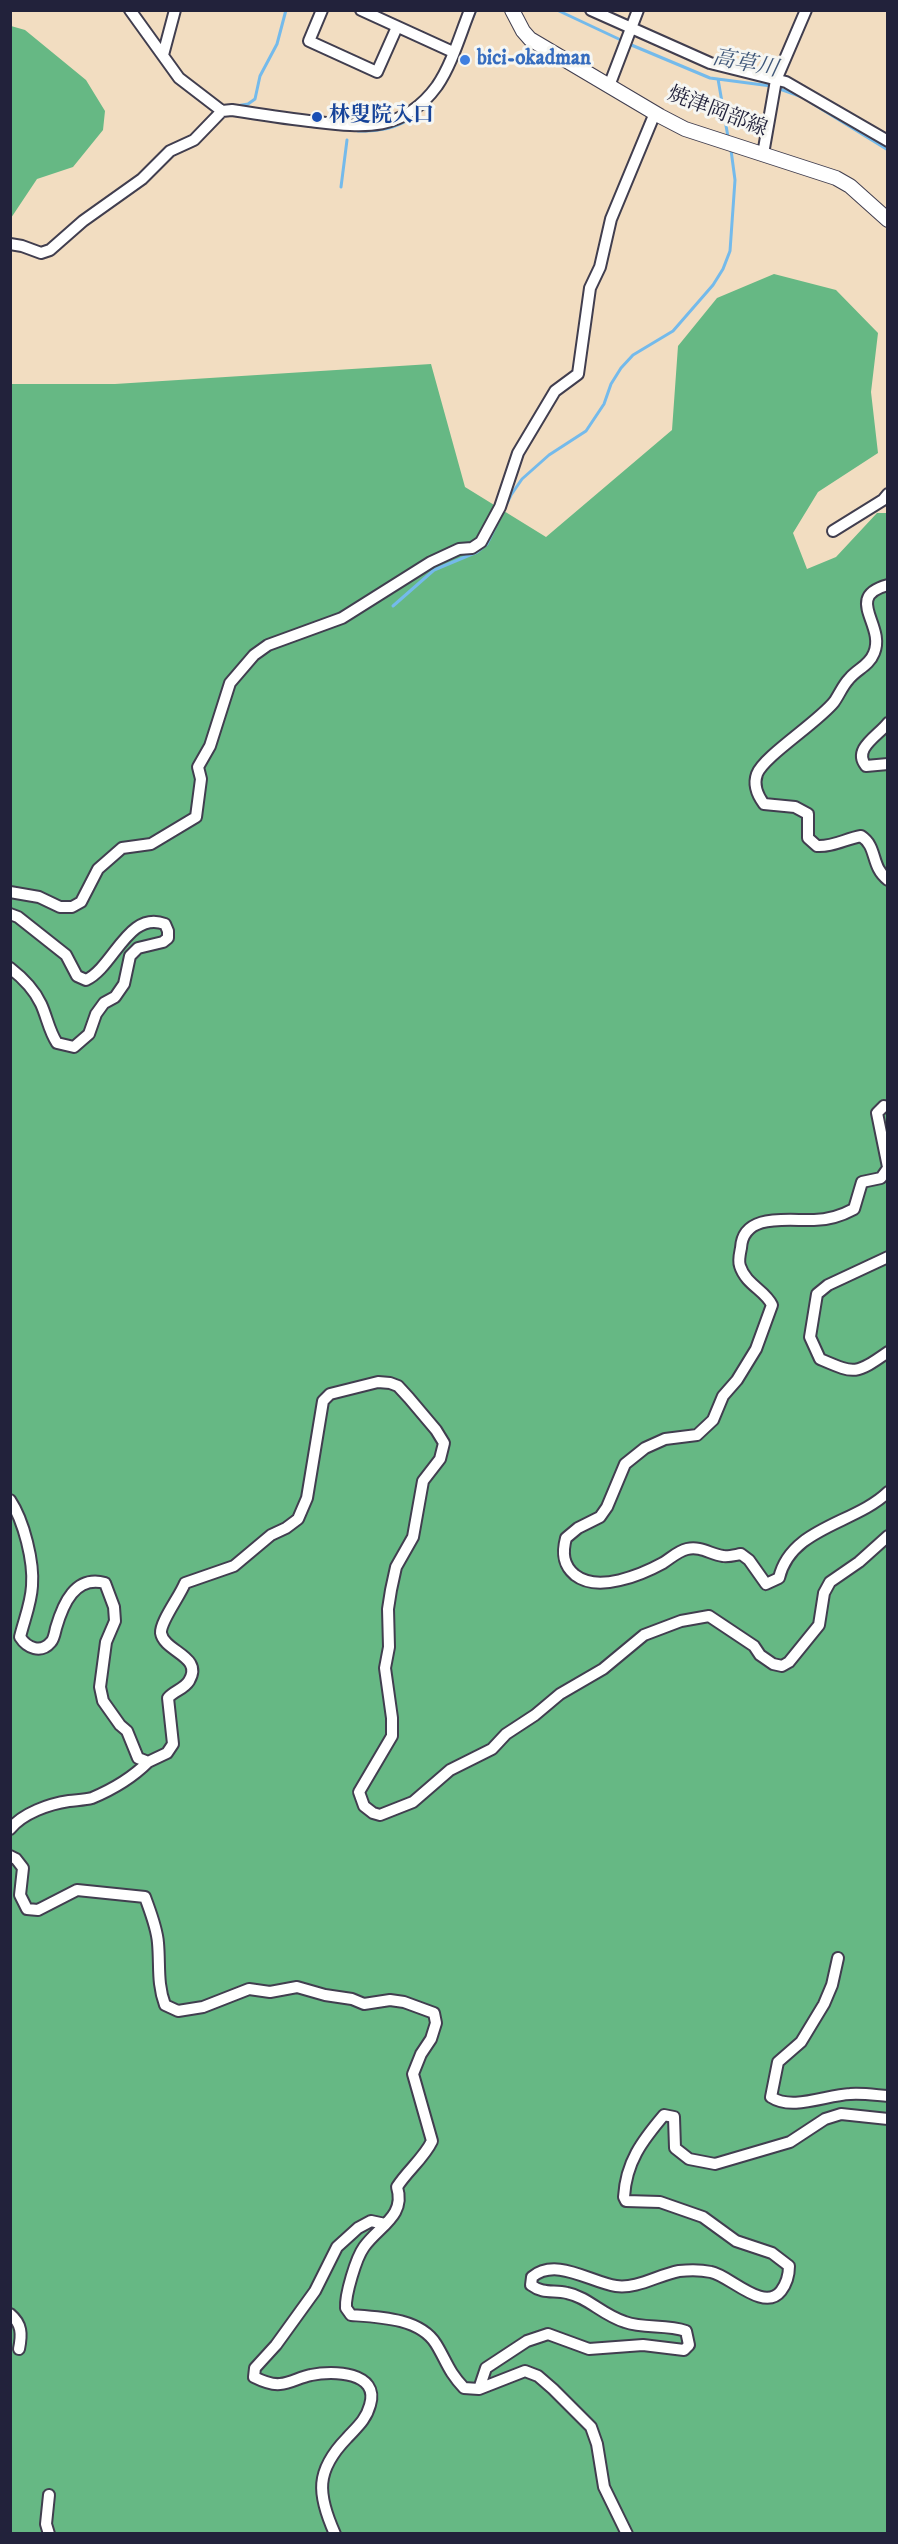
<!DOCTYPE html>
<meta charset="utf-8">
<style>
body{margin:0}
#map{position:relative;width:898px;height:2544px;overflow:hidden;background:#f2ddc1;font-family:"IM FELL DW Pica",serif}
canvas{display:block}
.frame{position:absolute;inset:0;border:12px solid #22223b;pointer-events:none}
</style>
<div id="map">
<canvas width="898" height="2544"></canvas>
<div class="frame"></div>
</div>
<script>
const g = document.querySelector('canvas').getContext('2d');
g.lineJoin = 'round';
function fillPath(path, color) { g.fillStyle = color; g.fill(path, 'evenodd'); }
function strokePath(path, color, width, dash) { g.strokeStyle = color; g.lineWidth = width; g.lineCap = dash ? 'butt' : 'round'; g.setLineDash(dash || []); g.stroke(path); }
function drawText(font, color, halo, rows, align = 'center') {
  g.font = font + ' "IM FELL DW Pica","Noto Serif JP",serif'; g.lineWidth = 6; g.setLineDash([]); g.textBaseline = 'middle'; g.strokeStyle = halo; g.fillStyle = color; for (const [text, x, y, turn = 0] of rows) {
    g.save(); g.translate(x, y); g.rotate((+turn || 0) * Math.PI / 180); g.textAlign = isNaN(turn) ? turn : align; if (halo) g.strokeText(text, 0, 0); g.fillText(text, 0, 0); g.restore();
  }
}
fillPath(new Path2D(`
 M11,26L25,30L86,80L105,111L103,130L73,167L37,179L11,218Z
 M774,274L836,290L878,333L871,392L878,453L818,492L793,533L807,569L836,557L877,513H887V2533H11L10,384H115L431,364L465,487L546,537L672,430L678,346L717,298Z`), '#66b884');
strokePath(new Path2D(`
 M557,10L623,41
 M468,29L476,10
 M629,44L710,78L771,86
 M718,79L728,137
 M777,88L805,98
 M810,102L888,150
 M236,106L248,104L255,99L260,76L277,44L286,10
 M425,109L431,101
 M358,131C380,131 395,129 413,117
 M341,187L347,140
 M393,606L434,570L477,552L487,544L511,495L522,479L549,455L586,431L604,404L611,384L621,368L633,355L673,331L713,285L723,269L730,251L735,180L731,150`), '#74baeb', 3);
const minor = new Path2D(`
 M130,10L179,78L222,111
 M322,10L309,41L377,72L397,27
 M361,10L453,52
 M591,10L710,63L786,82L888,141
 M163,55L175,10
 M609,86L638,10
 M763,154L776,80L806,10
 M10,244L22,246L41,253L50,250L83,221L142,179L170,151L194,140L222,111L232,110C257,114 283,118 309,121C361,127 402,134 437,86C452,64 460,35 470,10
 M833,531L883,500L888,494
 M888,585C843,597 886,625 874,653C869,666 857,669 849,679C843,685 839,695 834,702C817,723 764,756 757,774C753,785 758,796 764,804L795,807L808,814V838L817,846C833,847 845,839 861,836C878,847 870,866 888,880
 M888,723C878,736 852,749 866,766L888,764
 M10,892L39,897L60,907H72L81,902L98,869L122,848L151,844L196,817L201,779L198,767L210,746L230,683L254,655L268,645L342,618L431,562L459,549L472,548L481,542L500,507L518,453L555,391L578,374L590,288L600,267L611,219L655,113
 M10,914L18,917L66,955L77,976L86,980C114,967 128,910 165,924L168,931V938L163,942L138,948L130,956L124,984L115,997L104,1003L96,1014L89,1034L74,1047L57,1043C49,1031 47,1017 41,1004C34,989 23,978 10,968
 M888,1107L884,1106L877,1113L888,1167
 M888,1168L881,1178L862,1182L854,1209C841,1216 829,1220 814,1220C789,1221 743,1212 741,1248C740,1253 738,1261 740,1266C746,1285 765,1290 772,1305L756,1349L737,1380L723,1396L713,1420L697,1435L665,1439L645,1448L625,1464L607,1507L600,1517L578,1528L566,1538C562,1553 563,1565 575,1575C598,1593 641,1575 663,1563C671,1558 678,1551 687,1549C701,1546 710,1554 723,1556C728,1557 735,1555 741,1554L749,1560L766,1584L779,1578C791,1527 855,1524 888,1492
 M888,1257L828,1285L817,1294L810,1337L820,1359C855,1374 855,1375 888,1352
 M10,1500C24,1521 34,1562 32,1586C31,1604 24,1620 20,1637C27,1648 41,1654 51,1642C54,1639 55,1632 56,1628C63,1604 75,1575 105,1583L114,1607L115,1621L106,1642L100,1687L103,1701L120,1725L127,1731L138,1758L148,1762L167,1753L173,1744L168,1698C174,1691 184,1689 189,1681C204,1656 164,1652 161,1633C160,1622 180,1596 185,1583L234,1566L271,1535L286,1528L298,1519L307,1498L323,1401L330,1394L378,1382L390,1383L398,1386L409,1398L436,1430L444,1443L440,1459L423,1481L413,1537L396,1567L391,1590L388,1609L389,1647L385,1668L392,1718V1736L359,1792L364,1806L373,1813L380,1815L413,1802L450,1770L492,1749L506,1734L535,1715L560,1694L603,1669L644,1635L681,1621L709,1616L754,1646L760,1655L773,1664L782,1666L789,1662L819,1625L824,1593L830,1582L859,1562L888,1536
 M10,1829C23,1813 49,1804 69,1801C76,1800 85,1800 92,1798C111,1790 133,1777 148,1762
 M10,1856L16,1859L23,1868L20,1895L27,1909L38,1910L77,1890L145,1897C150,1911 157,1928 158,1943C160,1965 157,1984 165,2005L178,2011L203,2007L249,1989L270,1992L297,1987L325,1995L352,1999L364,2004L390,2000L404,2002L434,2013L436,2023L431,2039L421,2054L413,2074L432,2141C424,2158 407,2171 397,2187C406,2216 379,2226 364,2247C356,2258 345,2295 346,2308L351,2315C379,2317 420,2318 436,2344C447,2362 448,2371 464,2388L479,2389L525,2371L538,2376L553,2389L591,2427L597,2444L604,2487L627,2534
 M838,1958L832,1985L824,2004L801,2042L778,2062L771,2097C792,2111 826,2095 850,2094C862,2093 875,2095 888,2096
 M10,2314C22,2324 22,2334 19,2349
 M479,2389L486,2368L527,2341L548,2334L589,2349L643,2345L684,2350L689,2345L686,2331C666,2324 644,2329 625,2322C602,2315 588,2297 567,2293C553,2290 543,2294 531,2285L532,2277C556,2257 590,2282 616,2286C637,2289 658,2275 679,2271C688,2270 702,2270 711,2272C729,2275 764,2313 781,2291C787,2283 789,2276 789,2266L772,2253L736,2241L703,2217L660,2202L626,2201L624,2197C626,2162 642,2141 664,2115L674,2117L675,2148L689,2159L715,2164L790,2142L825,2119L841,2114L888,2119
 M49,2534L46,2524L49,2495
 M335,2534C317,2494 315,2471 347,2438C357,2427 366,2420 370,2405C380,2372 333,2370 311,2375C300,2377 291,2383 280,2384C271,2385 262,2381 254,2377L255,2368L276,2345L315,2291L337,2247L358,2228L371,2221L385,2224`);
const major = new Path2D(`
 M512,10L523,31L530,39L660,116L685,129L836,178L850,186L888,220`);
strokePath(minor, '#413e4f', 14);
strokePath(major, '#413e4f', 16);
strokePath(minor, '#fff', 10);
strokePath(major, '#fff', 14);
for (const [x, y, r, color] of [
 [465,60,6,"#3f7fe0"],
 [317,117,6,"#1a4fb4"]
]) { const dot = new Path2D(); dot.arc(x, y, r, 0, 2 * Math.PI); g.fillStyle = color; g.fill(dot); strokePath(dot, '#f6f6f2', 2); }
drawText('bold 21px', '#366cbe', '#f6f6f2', [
 ["bici-okadman",477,60]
], 'left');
drawText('21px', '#22223b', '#f6f6f2', [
 ["焼津岡部線",717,113,21]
]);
drawText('bold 21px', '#164399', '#f6f6f2', [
 ["林叟院入口",329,117]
], 'left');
drawText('italic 22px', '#3f5779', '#f6f6f2', [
 ["高草川",745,65,11]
]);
</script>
